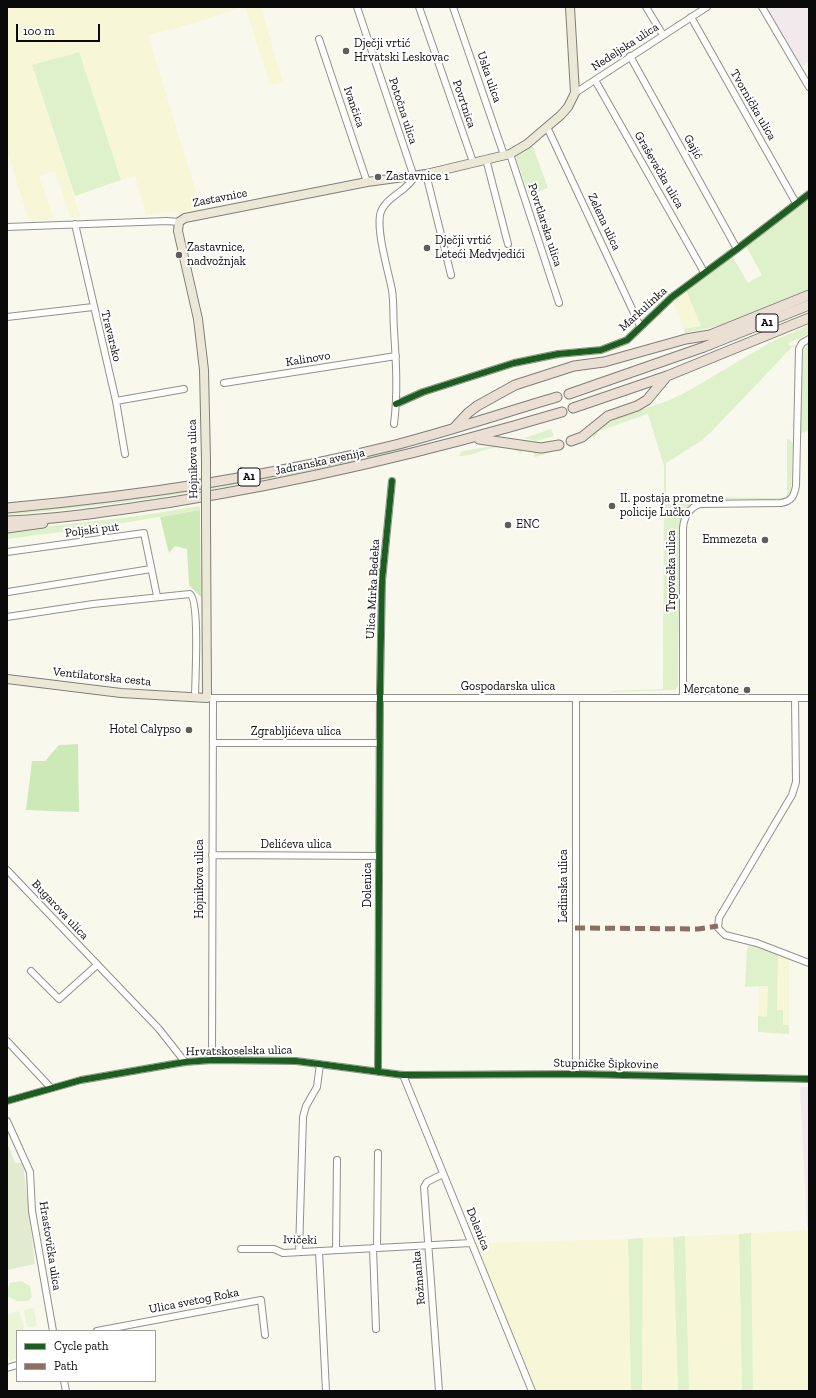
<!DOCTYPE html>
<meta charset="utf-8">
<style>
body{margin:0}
#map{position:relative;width:816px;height:1398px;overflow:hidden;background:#f9f8ed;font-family:"Zilla Slab",serif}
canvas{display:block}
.frame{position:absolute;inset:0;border:8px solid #0a0a0a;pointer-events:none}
.legend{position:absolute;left:16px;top:1330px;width:140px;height:52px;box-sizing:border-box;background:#fff;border:1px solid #9d9d9d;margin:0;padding:5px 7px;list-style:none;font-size:12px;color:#0a0a0a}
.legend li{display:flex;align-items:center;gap:8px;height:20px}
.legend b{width:20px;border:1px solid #9d9d9d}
.scale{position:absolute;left:16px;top:24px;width:84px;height:18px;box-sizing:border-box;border:2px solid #0a0a0a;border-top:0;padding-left:5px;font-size:12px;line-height:14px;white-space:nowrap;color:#0a0a0a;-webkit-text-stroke:3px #fff;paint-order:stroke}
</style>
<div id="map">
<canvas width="816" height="1398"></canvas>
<div class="frame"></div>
<ul class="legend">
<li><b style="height:5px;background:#1b5e20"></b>Cycle path</li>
<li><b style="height:5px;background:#8d6e63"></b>Path</li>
</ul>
<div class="scale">100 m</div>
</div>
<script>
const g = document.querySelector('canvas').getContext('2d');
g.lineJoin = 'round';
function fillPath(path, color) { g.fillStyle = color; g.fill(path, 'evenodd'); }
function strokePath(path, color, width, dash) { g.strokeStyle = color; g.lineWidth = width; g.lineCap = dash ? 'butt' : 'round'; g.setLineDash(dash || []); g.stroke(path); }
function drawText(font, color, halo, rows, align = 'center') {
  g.font = font + ' "Zilla Slab",serif'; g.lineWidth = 4; g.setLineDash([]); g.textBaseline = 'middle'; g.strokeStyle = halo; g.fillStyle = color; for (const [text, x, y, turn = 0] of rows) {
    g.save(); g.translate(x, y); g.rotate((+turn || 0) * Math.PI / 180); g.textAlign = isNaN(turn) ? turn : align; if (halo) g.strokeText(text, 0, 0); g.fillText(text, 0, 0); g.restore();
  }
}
fillPath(new Path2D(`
 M765,7H809V62L800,67Z
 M800,1087H809V1227H807Z`), '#f1e9eb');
fillPath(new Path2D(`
 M7,7H242L191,24L148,35L202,211H178L146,215L135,176L121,180L78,52L32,66L81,218L70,217L55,171L39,176L54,220L29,221L7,151Z
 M245,7H261L283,82L270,85Z
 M686,290L701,324V326L684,329L672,300Z
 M778,953L789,957V1025H783L777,1010Z
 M768,986V1008L767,1017L758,1016L759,987Z
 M809,1230V1391H753L751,1233Z
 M739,1234L742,1391H689L685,1236Z
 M673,1237L678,1391H642L643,1238Z
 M628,1239L631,1391H535L475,1243Z`), '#f7f7d7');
fillPath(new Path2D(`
 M79,52L121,180L75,196L32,65Z
 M532,144L548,188L529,195L515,155Z
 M809,196V289L719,326L685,333L684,329L701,326L686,290L732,256L748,283L762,275L746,246Z
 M809,325V334L788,343L790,346L795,345L796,346L794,420L791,429L794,424L795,347H792L712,431L701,441L666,463V497L785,498L787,497V439H789L793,443L791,493L788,498L782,501L707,500C692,502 683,510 680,524L678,686L675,690L613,692L612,691L663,689L664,466L648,414L599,431L593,439V434L611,420L670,400L690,390L771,342Z
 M809,343V431L801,433V435L800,433L803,354L804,349Z
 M551,429L554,436L536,441L524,438Z
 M501,445L542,452H552L535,457L533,452L522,450V454C499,437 481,456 459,456L462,451Z
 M403,448L404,451C272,481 141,504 7,515V513C141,501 272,479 403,448Z
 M200,506V510L99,527L7,539V531L138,516Z
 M750,944L778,953L777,1010H783V1025H789V1034L758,1032V1016L767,1017L768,986L745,987L747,949Z
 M751,1233L753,1391H742L739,1234Z
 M685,1236L689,1391H678L673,1237Z
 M643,1238L642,1391H631L628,1239Z
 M21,1281L30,1286L32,1297L29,1301H17L7,1296V1290L10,1283Z`), '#def1ca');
fillPath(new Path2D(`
 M200,510V521L201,597L189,585L187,549L175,546L169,553L160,517Z
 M78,744L79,812L26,810L32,761H45L59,745Z`), '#cde9b8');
fillPath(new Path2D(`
 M7,1142L15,1163H23L35,1264L7,1270Z`), '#e2ebd0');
fillPath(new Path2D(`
 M34,1308L37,1326L27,1327L24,1310Z
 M19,1311L25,1331H17V1358L10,1361L7,1351V1315Z`), '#e9f5d5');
const minor = new Path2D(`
 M357,7L414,177C407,192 384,197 380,215C377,234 388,270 392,290C394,303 393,317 394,330C396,361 398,393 394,424
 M419,7L473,162
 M453,7L504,155
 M646,7L663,35
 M762,7L809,87
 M691,17L796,203
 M319,39L367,182
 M630,56L737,249
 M595,80L704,272
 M575,93L707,7
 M547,127L640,326
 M510,154L559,303
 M486,159L508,244
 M426,174L451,275
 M75,224L116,401L125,454
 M7,227L167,221L179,222
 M7,317L93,307
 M224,383L396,356
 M116,401L184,389
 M396,404L423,392L514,363L558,354L601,350L627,340L672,297L737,249L809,194
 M7,552L144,533L157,596
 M8,592L151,569
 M7,617L93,604L190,594C200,602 195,681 195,697
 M207,698H809
 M576,698V1074
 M683,698V528C684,517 689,508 700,504L781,503C792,501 794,496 796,486L799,349L802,343L809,339
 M795,698L796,782L792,795L719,918L718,928L725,935L757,943L809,963
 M213,743H379
 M212,855L379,856
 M7,870L159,1029L185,1062
 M31,971L59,999L97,965
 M7,1041L51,1088
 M212,1060L213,698
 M378,1072L380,691L382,581L392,481
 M403,1075L532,1391
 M7,1101L81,1080L185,1062L212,1060L296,1061L403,1075L576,1074L809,1079
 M7,1121L30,1172L32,1211L53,1331
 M373,1248L376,1329
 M377,1248L378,1153
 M241,1249H274L283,1253L471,1243
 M336,1250L337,1160
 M319,1251L326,1391
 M299,1252L303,1117L306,1106L317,1087L320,1064
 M97,1331L261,1300L265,1335
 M7,1368L17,1365
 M64,1381L66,1391
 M439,1391L424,1187L427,1182L443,1174`);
const major = new Path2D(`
 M206,460L204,370L198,319L178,231L179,222L185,218L367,182L426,174L510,154L527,144L561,115L568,107L575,93L570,7
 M7,679L121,693L207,698L206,521`);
const highway = new Path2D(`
 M569,394L704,347L809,305
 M573,408L667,376L809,318
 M455,427L468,413L477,406L515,385L574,366L604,362L686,339L710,335L809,295
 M479,439L541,448L559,445
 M571,441L582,437L608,416L637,406L647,400L667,376
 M7,508C138,496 267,477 395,445C449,431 503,413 557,397
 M7,521C62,519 118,510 172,502C304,481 434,450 562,412
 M7,528L43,523`);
strokePath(minor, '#92918c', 8);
strokePath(major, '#7f7e7a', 10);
strokePath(highway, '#7f7e7a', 11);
strokePath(minor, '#fefefc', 6);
strokePath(major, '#ebe9d6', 8);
strokePath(highway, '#eadfd2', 9);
const majorBridge = new Path2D(`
 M206,460V521`);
strokePath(majorBridge, '#7f7e7a', 10, []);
strokePath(majorBridge, '#ebe9d6', 8);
strokePath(new Path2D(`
 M575,928L698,929L718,926`), '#8d6e63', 5, [10, 5]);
strokePath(new Path2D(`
 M396,404L423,392L514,363L558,354L601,350L627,340L672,297L737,249L809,194
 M378,1072L380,691L382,581L392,481
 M7,1101L81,1080L185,1062L212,1060L296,1061L403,1075L576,1074L809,1079`), '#1b5e20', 6);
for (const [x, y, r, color] of [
 [346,51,4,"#5e5d59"],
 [378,177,4,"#5e5d59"],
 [427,248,4,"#5e5d59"],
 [179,255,4,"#5e5d59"],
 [612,506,4,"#5e5d59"],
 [508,525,4,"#5e5d59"],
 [765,540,4,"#5e5d59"],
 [747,690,4,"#5e5d59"],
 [189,730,4,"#5e5d59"]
]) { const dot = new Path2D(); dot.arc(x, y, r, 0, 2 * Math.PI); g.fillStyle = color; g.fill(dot); strokePath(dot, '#fff', 1.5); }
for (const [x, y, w] of [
 [767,323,22],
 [249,477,22]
]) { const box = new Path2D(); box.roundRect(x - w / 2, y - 9, w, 18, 3); g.fillStyle = '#fff'; g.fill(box); strokePath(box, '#0a0a0a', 1); }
drawText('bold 11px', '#0a0a0a', null, [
 ["A1",767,323],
 ["A1",249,477]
]);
drawText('12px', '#0a0a0a', '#fff', [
 ["Dječji vrtić",354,44],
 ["Hrvatski Leskovac",354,58],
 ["Zastavnice 1",386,177],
 ["Dječji vrtić",435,241],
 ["Leteći Medvjedići",435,255],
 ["Zastavnice,",187,248],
 ["nadvožnjak",187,262],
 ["II. postaja prometne",620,499],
 ["policije Lučko",620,513],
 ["ENC",516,525],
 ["Emmezeta",757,540,"right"],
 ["Mercatone",739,690,"right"],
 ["Hotel Calypso",181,730,"right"]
], 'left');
drawText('12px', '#0a0a0a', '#fff', [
 ["Nedeljska ulica",625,47,-33],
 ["Uska ulica",489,77,71],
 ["Povrtnica",464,104,71],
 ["Tvornička ulica",753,105,60],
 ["Ivančica",354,107,71],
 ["Potočna ulica",403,111,72],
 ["Gajić",693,147,61],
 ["Graševačka ulica",659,170,60],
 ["Zastavnice",220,198,-11],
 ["Zelena ulica",604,222,65],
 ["Povrtlarska ulica",545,225,72],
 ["Markulinka",643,309,-42],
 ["Travarsko",111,336,76],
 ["Kalinovo",308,359,-9],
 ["Hojnikova ulica",193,459,-91],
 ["Jadranska avenija",320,462,-12],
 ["Poljski put",92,530,-7],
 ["Trgovačka ulica",672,571,-90],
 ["Ulica Mirka Bedeka",373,589,-87],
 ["Ventilatorska cesta",102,677,6],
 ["Gospodarska ulica",508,687],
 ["Zgrabljićeva ulica",296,732],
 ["Delićeva ulica",296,845],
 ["Hojnikova ulica",200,879,-90],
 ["Dolenica",368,885,-90],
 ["Ledinska ulica",564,886,-90],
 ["Bugarova ulica",60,910,47],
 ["Hrvatskoselska ulica",239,1051,-1],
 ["Stupničke Šipkovine",606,1064,1],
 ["Dolenica",478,1229,68],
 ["Ivičeki",300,1240,1],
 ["Hrastovička ulica",50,1246,81],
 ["Rožmanka",419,1278,-95],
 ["Ulica svetog Roka",194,1301,-11]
]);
</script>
